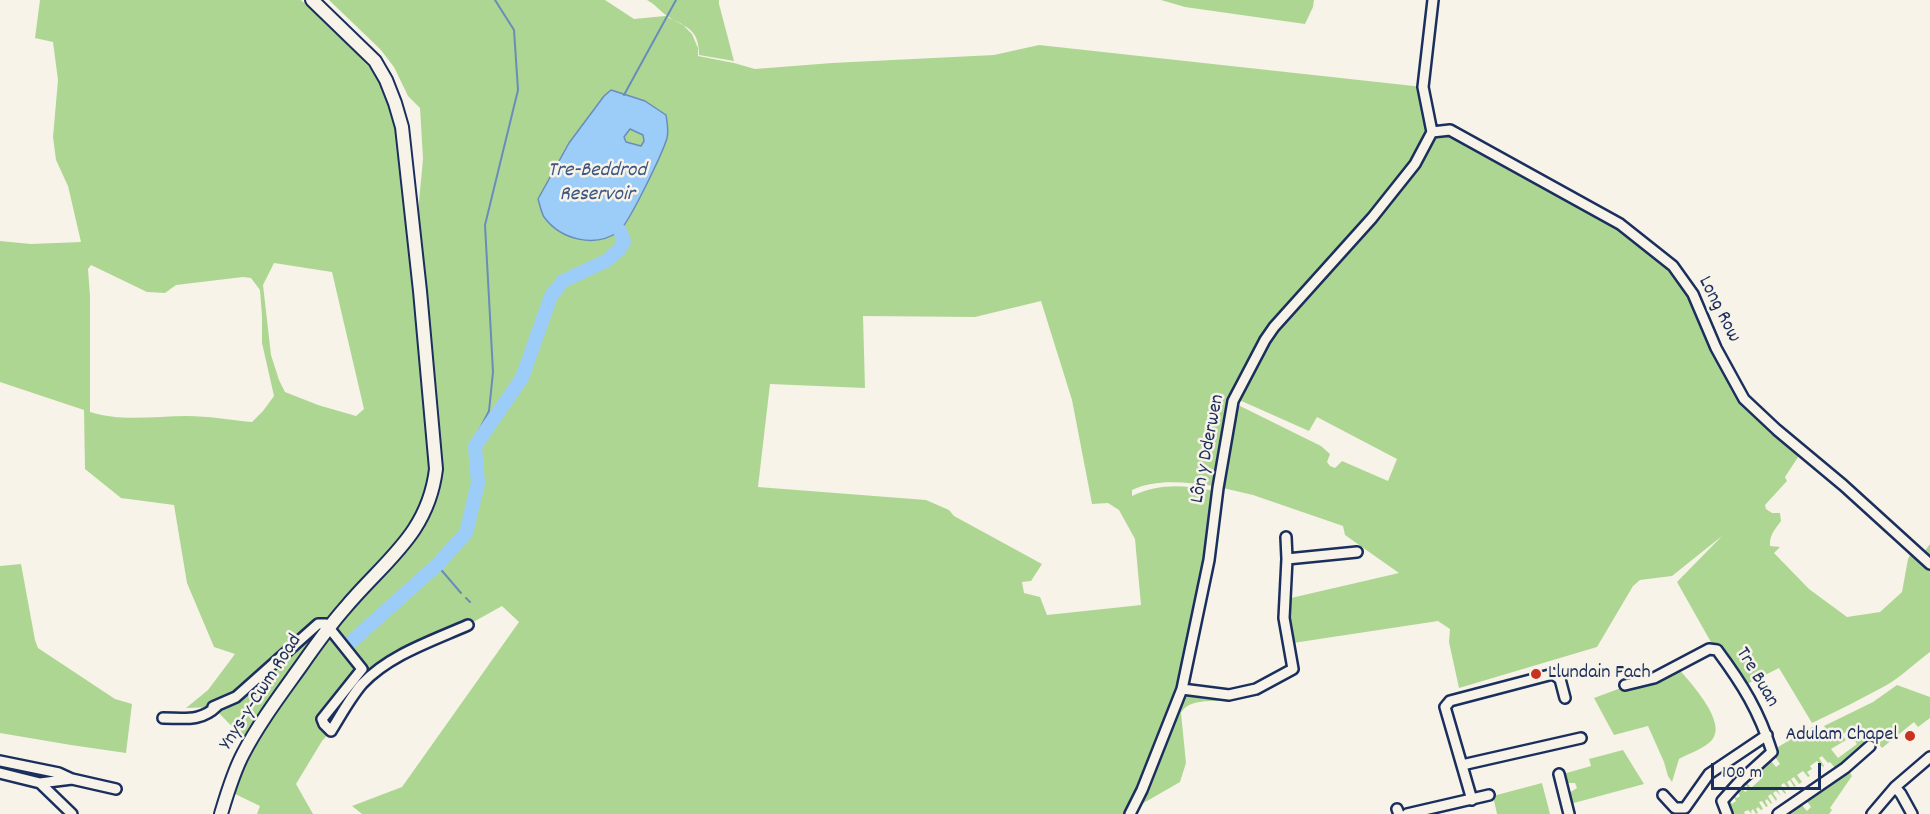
<!DOCTYPE html>
<meta charset="utf-8">
<style>
body{margin:0}
#map{position:relative;width:1930px;height:814px;overflow:hidden;background:#f7f3e8;font-family:Dekko,sans-serif}
canvas{display:block}
.scale{position:absolute;left:1711px;top:763px;width:110px;height:27px;box-sizing:border-box;border:3px solid #1b2f5e;border-top:0;padding-left:8px;font-size:18px;line-height:21px;white-space:nowrap;color:#1b2f5e;-webkit-text-stroke:4px #f7f3e8;paint-order:stroke}
</style>
<div id="map">
<canvas width="1930" height="814"></canvas>
<div class="scale">100 m</div>
</div>
<script>
const g = document.querySelector('canvas').getContext('2d');
g.lineJoin = 'round';
function fillPath(path, color) { g.fillStyle = color; g.fill(path, 'evenodd'); }
function strokePath(path, color, width, dash) { g.strokeStyle = color; g.lineWidth = width; g.lineCap = dash ? 'butt' : 'round'; g.setLineDash(dash || []); g.stroke(path); }
function drawText(font, color, halo, rows, align = 'center') {
  g.font = font + ' Dekko,sans-serif'; g.lineWidth = 5; g.setLineDash([]); g.textBaseline = 'middle'; g.strokeStyle = halo; g.fillStyle = color; for (const [text, x, y, turn = 0] of rows) {
    g.save(); g.translate(x, y); g.rotate((+turn || 0) * Math.PI / 180); g.textAlign = isNaN(turn) ? turn : align; if (halo) g.strokeText(text, 0, 0); g.fillText(text, 0, 0); g.restore();
  }
}
fillPath(new Path2D(`
 M40,0H301L345,41L367,65L386,80L395,103L436,469L422,519L434,504L438,490L417,223L423,159L420,108L408,96L394,67L380,49L329,0H605L634,19L665,16L682,24L692,34L698,48V56L734,63L755,69L832,63L994,55L1039,45L1423,87L1427,133L1413,157L1316,276L1268,325L1244,368L1232,394L1215,486C1187,483 1158,478 1132,490V496C1159,483 1182,485 1210,490L1214,494L1190,633L1179,687L1164,718L1139,788L1124,814H362L352,806L402,787L519,622L502,606L468,625L413,650L370,676L331,731L322,741L296,784L313,814H257L260,806L233,793L254,749L213,707L186,708L208,690L235,654L214,647L187,583L174,505L121,498L85,469L84,410L0,382V241L31,244L81,242L68,186L56,160L53,137L58,80L53,42L35,38ZM274,263L332,272L364,409L356,416L318,405L285,392L279,380L271,355L263,285ZM91,265L147,292L165,293L176,285L243,277L251,278L260,290L262,316V343L274,396L263,411L252,422C230,420 208,416 187,416C155,416 121,422 90,412V296L88,269ZM1041,301L1072,400L1092,504L1108,503L1119,510L1135,539L1141,605L1047,615L1040,597L1024,593L1022,582L1031,581L1042,564L954,516L949,510L926,500L758,487L770,384L865,388L863,316L975,317Z
 M647,0H719V4L734,61L699,55C699,27 685,28 667,16C660,11 655,4 647,0Z
 M1161,0H1314L1313,7L1305,24L1185,7Z
 M1450,133L1583,203L1673,266L1744,399L1802,451L1785,477L1787,481L1765,505L1766,509L1772,513H1780L1781,521C1775,529 1769,536 1770,546L1780,547L1774,553L1809,589L1847,617L1880,612L1902,592L1908,559L1911,553L1918,560L1930,544V652C1915,663 1901,677 1885,686C1861,699 1837,711 1812,723L1779,668L1747,684L1719,646L1712,644L1677,582L1722,536L1672,576L1640,580L1633,586L1597,647L1459,688L1449,642L1450,629L1438,621L1293,643L1289,622L1291,598L1399,573L1345,535L1343,526L1253,495L1223,488L1238,405L1321,446L1330,454L1327,462L1330,466L1335,468L1342,461L1388,481L1397,459L1317,417L1309,431L1237,399L1266,344L1277,328L1420,166L1438,135Z
 M21,564L35,640L38,648L115,699L132,704L126,753L71,745L0,733V566Z
 M1677,667C1689,681 1728,722 1712,740C1705,748 1688,754 1679,759L1672,782L1668,776L1664,762L1648,726L1614,735L1594,698Z
 M1897,685L1930,697V718L1918,727L1914,722L1882,748L1872,736L1873,738L1835,768L1830,762L1828,763L1822,756L1819,758L1824,766L1823,767L1817,761L1810,766L1812,769L1807,772L1810,776L1808,777L1803,771L1797,775L1802,782L1799,784L1794,777L1791,779L1796,786L1794,787L1790,780L1787,782L1791,789L1789,790L1784,783L1781,785L1786,793L1785,794L1779,787L1777,789L1781,796L1776,791L1773,793L1777,799L1776,801L1771,794L1768,796L1772,803L1771,804L1767,799L1765,801L1768,806L1766,807L1762,801L1759,802L1763,809L1761,810L1758,807L1756,809L1758,813L1756,814L1753,809L1751,811L1752,814L1748,810L1744,812L1745,814H1730L1725,802L1729,798L1732,804L1736,801L1733,795L1737,798L1740,796L1737,791L1741,787L1745,792L1749,789L1745,784L1746,782L1751,788L1762,778L1758,772L1771,761L1776,767L1780,764L1773,754L1775,749L1796,736L1795,735L1815,726L1823,737L1829,733L1824,726L1873,702ZM1846,732L1850,737L1852,736L1857,744L1838,758L1831,749L1846,740L1842,735Z
 M1189,695L1222,697L1233,701C1218,702 1189,697 1181,713L1186,763L1180,782L1140,805L1181,699Z
 M1623,750L1644,784L1570,804L1569,793L1577,788L1575,783H1566L1563,774L1591,766L1589,759Z
 M1848,770L1852,776L1830,808L1832,810L1829,814H1785L1800,803L1807,811L1811,807L1805,799Z
 M1542,783L1550,814H1497L1493,796Z`), '#aed693');
const water = new Path2D(`
 M611,90L645,101L666,115C667,122 669,131 667,138C663,152 628,226 618,232C595,248 561,240 544,217C541,212 540,205 538,199L569,143L604,96ZM630,129L643,135L644,141L641,146L626,142L624,137Z`);
fillPath(water, '#9cccf8');
strokePath(water, '#688dba', 1.5);
strokePath(new Path2D(`
 M624,95L676,0
 M474,440L489,411L493,372L485,225L518,90L514,30L495,0
 M475,445V446
 M437,565L461,593
 M466,598L470,602`), '#688dba', 2);
strokePath(new Path2D(`
 M352,641L437,565L466,533L478,483L475,446L522,378L551,296L563,281L606,261L619,250L624,241L620,231`), '#9cccf8', 14);
const street = new Path2D(`
 M1432,132L1450,130L1620,224L1673,266L1693,294L1716,348L1744,399L1777,430L1843,485L1930,564
 M1287,559L1357,552
 M1625,685L1654,678L1709,649L1717,650C1743,685 1759,711 1772,752L1740,781L1722,801L1727,814
 M1182,689L1229,695L1256,689L1293,669L1284,618L1287,559L1286,537
 M213,707L236,697L318,624H326L362,669L322,719L324,724L331,731C341,715 350,698 362,684C389,655 432,641 468,625
 M163,718C184,718 201,722 217,706
 M0,761L59,773L72,779L116,789
 M1462,765L1581,738
 M0,773L40,783L72,779
 M1559,774L1569,814
 M40,783L72,814
 M1895,787L1901,794L1912,814
 M1663,795L1675,808H1685L1709,774L1767,735
 M1472,800L1445,707L1450,701L1553,674L1560,679L1565,698
 M1397,809L1399,814
 M1130,814L1142,790L1182,689L1209,560L1218,488L1233,401L1265,340L1274,327L1372,218L1415,164L1432,132L1423,87L1433,0
 M1407,814L1489,795
 M1778,814L1845,768L1870,746
 M1872,814L1895,787L1930,757`);
const secondary = new Path2D(`
 M221,814C227,794 233,773 243,754C259,723 281,694 301,666C315,646 329,626 345,608C384,561 428,535 436,469L420,291L402,127L395,103L386,80L375,61L312,0`);
strokePath(street, '#1b2f5e', 14);
strokePath(secondary, '#1b2f5e', 16);
strokePath(street, '#f7f3e8', 9);
strokePath(secondary, '#f7f3e8', 12);
for (const [x, y, r, color] of [
 [1536,674,6,"#c8321e"],
 [1910,736,6,"#c8321e"]
]) { const dot = new Path2D(); dot.arc(x, y, r, 0, 2 * Math.PI); g.fillStyle = color; g.fill(dot); strokePath(dot, '#f7f3e8', 2); }
drawText('20px', '#1b2f5e', '#f7f3e8', [
 ["Long Row",1718,310,63],
 ["Lôn y Dderwen",1209,449,-79],
 ["Tre Buan",1756,678,59],
 ["Ynys-y-Cwm Road",262,693,-57]
]);
drawText('20px', '#1b2f5e', '#f7f3e8', [
 ["Llundain Fach",1548,674],
 ["Adulam Chapel",1898,736,"right"]
], 'left');
drawText('italic 21px', '#3b5684', '#f7f3e8', [
 ["Tre-Beddrod",597,172],
 ["Reservoir",597,196]
]);
</script>
